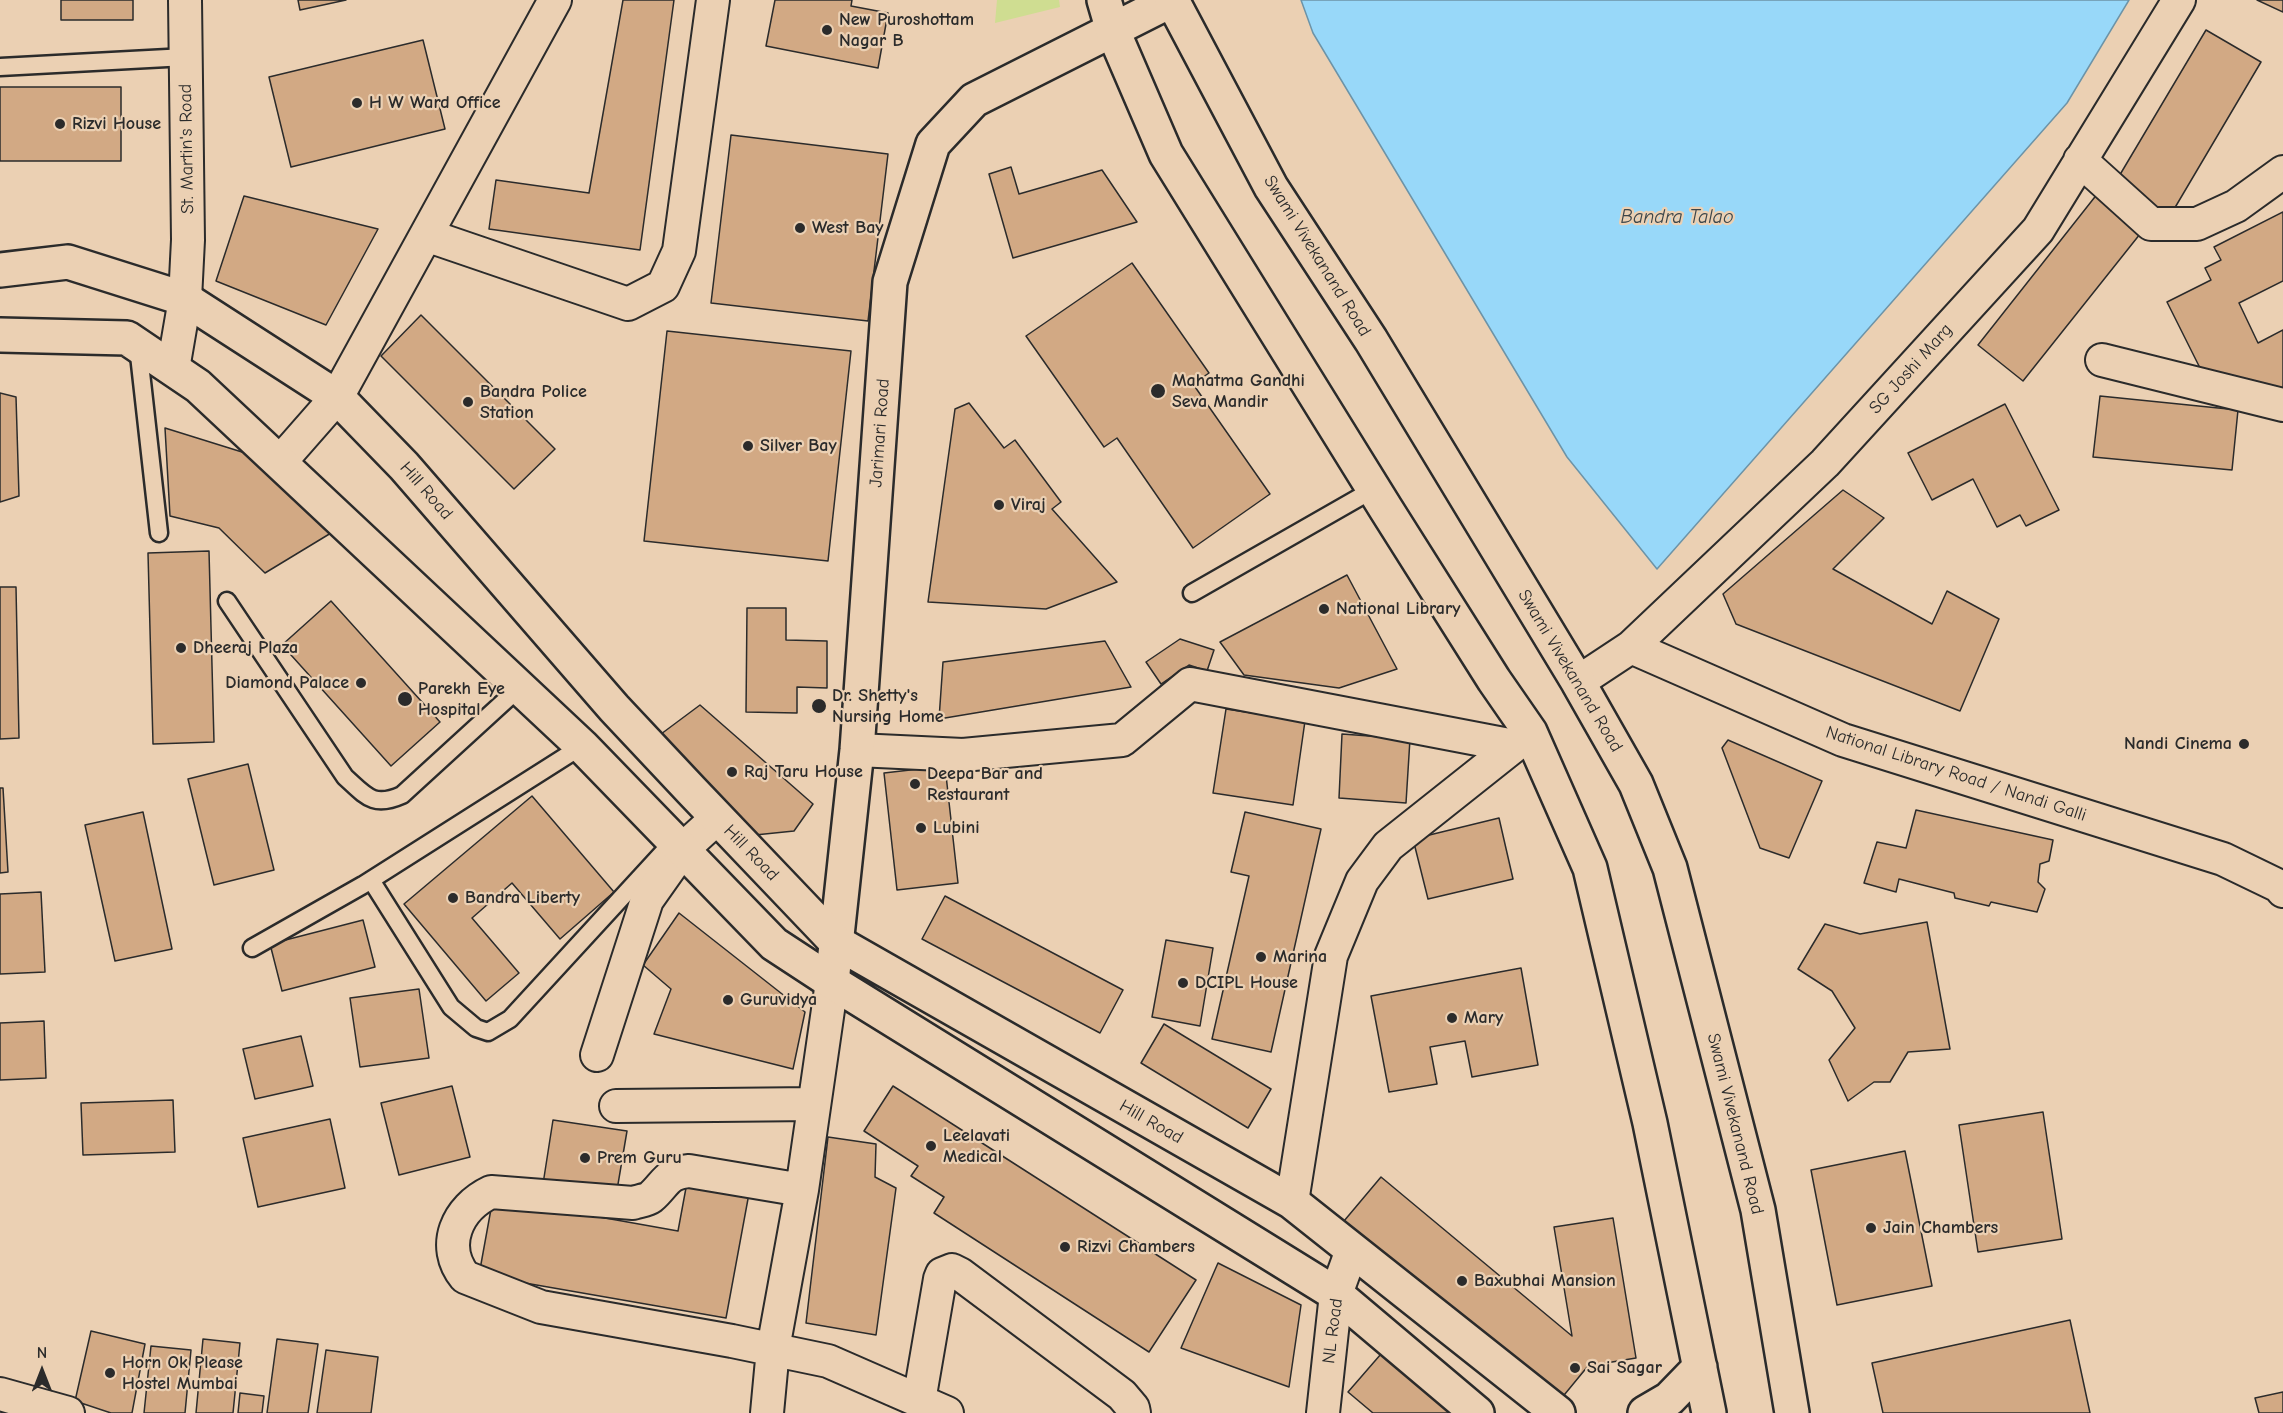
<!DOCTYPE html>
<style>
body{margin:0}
#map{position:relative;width:2283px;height:1413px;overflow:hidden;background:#ebd0b3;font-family:"Comic Neue",sans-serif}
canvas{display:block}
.north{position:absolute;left:12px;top:1341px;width:60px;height:60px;-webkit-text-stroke:4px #ebd0b3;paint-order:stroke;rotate:0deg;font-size:16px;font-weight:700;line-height:24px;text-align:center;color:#2b2b2b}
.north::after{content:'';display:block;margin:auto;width:21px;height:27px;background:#2b2b2b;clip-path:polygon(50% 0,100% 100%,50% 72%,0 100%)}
</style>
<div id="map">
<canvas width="2283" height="1413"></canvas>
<div class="north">N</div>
</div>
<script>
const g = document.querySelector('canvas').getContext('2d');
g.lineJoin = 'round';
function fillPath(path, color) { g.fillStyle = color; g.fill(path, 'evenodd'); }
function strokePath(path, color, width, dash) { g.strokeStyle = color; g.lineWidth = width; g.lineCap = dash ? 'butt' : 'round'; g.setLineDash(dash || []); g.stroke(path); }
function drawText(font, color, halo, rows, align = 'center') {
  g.font = font + ' "Comic Neue",sans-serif'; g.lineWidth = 4.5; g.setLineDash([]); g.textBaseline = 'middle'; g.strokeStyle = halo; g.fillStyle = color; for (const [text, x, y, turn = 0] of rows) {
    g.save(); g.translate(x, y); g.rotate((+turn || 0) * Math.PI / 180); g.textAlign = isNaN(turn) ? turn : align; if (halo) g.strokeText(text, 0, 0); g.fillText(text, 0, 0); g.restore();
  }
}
fillPath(new Path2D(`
 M997,0H1059L1060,7L995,23Z`), '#cfdd91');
const water = new Path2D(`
 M1301,0H2129L2067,103L1657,569L1567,457L1313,33Z`);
fillPath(water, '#98d8f9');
strokePath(water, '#6c93a7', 1.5);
const building = new Path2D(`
 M61,0H133V20H61Z
 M298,0H346L300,10Z
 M623,0H674L640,250L489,229L496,180L589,193Z
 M775,0H852L851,6L888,13L878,68L766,46Z
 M2257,0H2283V12Z
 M2206,30L2261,62L2170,216L2115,183Z
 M423,40L445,129L291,167L269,77Z
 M0,87H121V161H0Z
 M731,135L888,154L868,321L711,303Z
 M1011,167L1019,194L1102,170L1137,222L1013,258L989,174Z
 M2098,193L2144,229L2023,381L1978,345Z
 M244,196L378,229L326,325L216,281Z
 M2283,212V281L2239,303L2258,343L2283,330V389L2206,380L2167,302L2211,280L2205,268L2221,260L2214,247Z
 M1132,263L1209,373L1193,384L1270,494L1193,548L1117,438L1104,447L1026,336Z
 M421,315L555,449L514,489L381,356Z
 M667,331L851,351L828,561L644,541Z
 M0,393L16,397L19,496L0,502Z
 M2100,396L2238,410L2232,470L2093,457Z
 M969,403L1004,448L1015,440L1061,502L1052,509L1117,582L1046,609L928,602L955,409Z
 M2005,404L2059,510L2026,526L2020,515L1997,527L1973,479L1932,500L1908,453Z
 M165,428L258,457L331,533L265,573L219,528L170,516Z
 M1843,490L1884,518L1833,569L1932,624L1947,591L1999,619L1960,711L1736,624L1723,594Z
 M209,551L214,742L153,744L148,553Z
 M1347,575L1397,669L1339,688L1244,675L1220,642Z
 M0,587H16L19,738L0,739Z
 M331,601L440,722L391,766L282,645Z
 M747,608H786V640L827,641V688L797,687V713L746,712Z
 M1180,639L1214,650L1207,671L1189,665L1161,684L1146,662Z
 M1105,641L1131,687L939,719L943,662Z
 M700,705L813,804L794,831L755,835L653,740Z
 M1226,709L1305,721L1293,805L1213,793Z
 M1342,734L1410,739L1406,803L1339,798Z
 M1728,740L1822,781L1789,858L1760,848L1722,748Z
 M248,764L274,870L214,885L188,779Z
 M945,766L958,883L897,890L884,773Z
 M0,788H3L8,872L0,873Z
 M532,796L614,892L560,939L512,883L472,918L519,973L486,1001L404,904Z
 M1916,810L2053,840L2049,861L2040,864L2038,882L2045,889L2037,912L1991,902L1989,906L1955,898L1954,893L1899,879L1896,892L1864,883L1877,842L1906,848Z
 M143,812L172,949L115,961L85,825Z
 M1245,812L1321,829L1271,1052L1212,1039L1249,876L1231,872Z
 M1499,818L1513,879L1428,899L1413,839Z
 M41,892L45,972L0,974V894Z
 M945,896L1123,990L1100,1033L922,939Z
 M679,913L805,1012L793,1069L654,1034L671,989L643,965Z
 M363,920L375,967L282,991L270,944Z
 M1927,922L1950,1049L1908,1052L1890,1082H1874L1848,1101L1829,1060L1855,1028L1832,991L1798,969L1825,924L1860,934Z
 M1166,940L1213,948L1200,1026L1152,1017Z
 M1521,968L1538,1065L1472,1077L1465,1041L1430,1047L1437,1084L1389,1092L1371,996Z
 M419,989L429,1058L360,1067L350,998Z
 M44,1021L46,1078L0,1080V1023Z
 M1164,1024L1271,1089L1248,1128L1141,1063Z
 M301,1036L313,1086L255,1099L243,1049Z
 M452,1086L470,1157L399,1175L381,1103Z
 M893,1086L1196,1280L1149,1352L934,1213L944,1197L911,1176L918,1166L864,1131Z
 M173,1100L175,1152L83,1155L81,1103Z
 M2043,1112L2062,1239L1978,1252L1959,1125Z
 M330,1119L345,1188L258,1207L243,1138Z
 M553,1120L627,1131L616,1196L543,1184Z
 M828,1137L876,1144L875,1177L896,1188L876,1335L806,1323Z
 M1905,1151L1932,1286L1837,1305L1811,1170Z
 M688,1177L750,1188L726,1318L479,1275L493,1198L678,1231Z
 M1381,1177L1572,1336L1554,1227L1613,1218L1636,1358L1588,1366L1560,1400L1344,1221Z
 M1218,1263L1301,1305L1289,1387L1181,1348Z
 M2070,1320L2090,1413H1883L1872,1363Z
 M91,1331L145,1344L132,1413H111L75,1401Z
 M203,1339L240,1343L233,1413H196Z
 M277,1339L318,1344L308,1413H267Z
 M151,1346L191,1350L185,1413H144Z
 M326,1350L378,1357L371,1413H317Z
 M1381,1354L1450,1413H1373L1348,1392Z
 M2283,1392V1413H2259L2255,1398Z
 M240,1393L264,1396L262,1413H238Z`);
fillPath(building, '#d2a984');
strokePath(building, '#2b2b2b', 1.5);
const service = new Path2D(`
 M0,67L186,57
 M138,346L159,533
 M1192,593L1374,489
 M227,601L345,777C366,796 373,808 402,795L519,688
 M371,880L451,1007L476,1028L488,1032L510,1019L669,846
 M252,948L363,885L582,746`);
const minor = new Path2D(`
 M2080,160L2151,224H2197L2236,206L2283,172
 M426,235L628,304L663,286L679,251L713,0
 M2102,360L2283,405
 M173,369L185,299L188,240L185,0
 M280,462L337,397L555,0
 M1631,647L1843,740L2223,859L2279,886L2283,891
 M1578,682L1631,647L1825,463L2038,230L2179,0
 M857,750L963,755L1122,740L1190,684L1514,746
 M597,1055L647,900L683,849L717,818
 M616,1106L814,1104
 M802,1190L689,1171C666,1173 666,1184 651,1197C647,1200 639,1201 633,1203L491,1192C457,1208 440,1246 465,1277L541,1307L732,1341L828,1361L947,1413
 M1292,1202L1331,956L1362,881L1388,846L1524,738
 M0,1394L68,1413
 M919,1401L940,1279L942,1274L952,1270L960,1274L1122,1395L1133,1408L1134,1413
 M767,1413L773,1349L802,1190L832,982
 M1323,1413L1336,1294L1352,1250`);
const tertiary = new Path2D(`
 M832,982L857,750L890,282L933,144L974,100L1172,0`);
const secondary = new Path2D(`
 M0,270L68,262L185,299L337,397L404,466L614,708L691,790L836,942L1292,1202L1558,1413
 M0,335L127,338L198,386L582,746L774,944L832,982L1336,1294L1477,1413`);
const primary = new Path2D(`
 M1104,0L1113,31L1166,154L1386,509L1494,680L1530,732L1590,868L1650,1123L1709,1413
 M1172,0L1271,187L1371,340L1578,682L1636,784L1670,868L1758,1210L1792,1413
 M1645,1413L1669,1399L1700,1367`);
strokePath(service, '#2b2b2b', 21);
strokePath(minor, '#2b2b2b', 36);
strokePath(tertiary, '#2b2b2b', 38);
strokePath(secondary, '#2b2b2b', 38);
strokePath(primary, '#2b2b2b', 38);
strokePath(service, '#ebd0b3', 16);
strokePath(minor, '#ebd0b3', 32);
strokePath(tertiary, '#ebd0b3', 33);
strokePath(secondary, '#ebd0b3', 33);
strokePath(primary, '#ebd0b3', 33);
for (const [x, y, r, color] of [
 [827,30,6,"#2b2b2b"],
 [357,103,6,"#2b2b2b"],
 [60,124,6,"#2b2b2b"],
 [800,228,6,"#2b2b2b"],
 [1158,391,8,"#2b2b2b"],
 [468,402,6,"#2b2b2b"],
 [748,446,6,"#2b2b2b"],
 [999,505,6,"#2b2b2b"],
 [1324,609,6,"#2b2b2b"],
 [181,648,6,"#2b2b2b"],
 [361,683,6,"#2b2b2b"],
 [405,699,8,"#2b2b2b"],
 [819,706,8,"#2b2b2b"],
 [2244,744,6,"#2b2b2b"],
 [732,772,6,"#2b2b2b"],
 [915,784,6,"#2b2b2b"],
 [921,828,6,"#2b2b2b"],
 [453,898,6,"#2b2b2b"],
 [1261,957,6,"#2b2b2b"],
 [1183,983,6,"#2b2b2b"],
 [728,1000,6,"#2b2b2b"],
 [1452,1018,6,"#2b2b2b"],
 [931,1146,6,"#2b2b2b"],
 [585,1158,6,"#2b2b2b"],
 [1871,1228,6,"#2b2b2b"],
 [1065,1247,6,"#2b2b2b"],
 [1462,1281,6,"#2b2b2b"],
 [1575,1368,6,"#2b2b2b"],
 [110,1373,6,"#2b2b2b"]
]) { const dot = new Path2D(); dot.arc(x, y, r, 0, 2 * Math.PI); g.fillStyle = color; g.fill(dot); strokePath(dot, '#ebd0b3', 2); }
drawText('bold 18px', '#2b2b2b', '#ebd0b3', [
 ["New Puroshottam",839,20],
 ["Nagar B",839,41],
 ["H W Ward Office",369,103],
 ["Rizvi House",72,124],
 ["West Bay",812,228],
 ["Mahatma Gandhi",1172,381],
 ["Seva Mandir",1172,402],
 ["Bandra Police",480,392],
 ["Station",480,413],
 ["Silver Bay",760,446],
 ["Viraj",1011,505],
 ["National Library",1336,609],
 ["Dheeraj Plaza",193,648],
 ["Diamond Palace",349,683,"right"],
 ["Parekh Eye",418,689],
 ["Hospital",418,710],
 ["Dr. Shetty's",832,696],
 ["Nursing Home",832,717],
 ["Nandi Cinema",2232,744,"right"],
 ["Raj Taru House",744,772],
 ["Deepa Bar and",927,774],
 ["Restaurant",927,795],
 ["Lubini",933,828],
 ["Bandra Liberty",465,898],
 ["Marina",1273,957],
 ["DCIPL House",1195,983],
 ["Guruvidya",740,1000],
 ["Mary",1464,1018],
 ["Leelavati",943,1136],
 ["Medical",943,1157],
 ["Prem Guru",597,1158],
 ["Jain Chambers",1883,1228],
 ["Rizvi Chambers",1077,1247],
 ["Baxubhai Mansion",1474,1281],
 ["Horn Ok Please",122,1363],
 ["Hostel Mumbai",122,1384],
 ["Sai Sagar",1587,1368]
], 'left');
drawText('18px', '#2b2b2b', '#ebd0b3', [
 ["St. Martin's Road",187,149,-91],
 ["Swami Vivekanand Road",1317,256,58],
 ["SG Joshi Marg",1911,369,-48],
 ["Jarimari Road",880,433,-86],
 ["Hill Road",426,491,49],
 ["Swami Vivekanand Road",1570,671,59],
 ["National Library Road / Nandi Galli",1956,774,18],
 ["Hill Road",751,853,46],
 ["Hill Road",1151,1122,30],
 ["Swami Vivekanand Road",1735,1124,76],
 ["NL Road",1333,1331,-83]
]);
drawText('italic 20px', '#3b454a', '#ebd0b3', [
 ["Bandra Talao",1677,217]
]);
</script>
